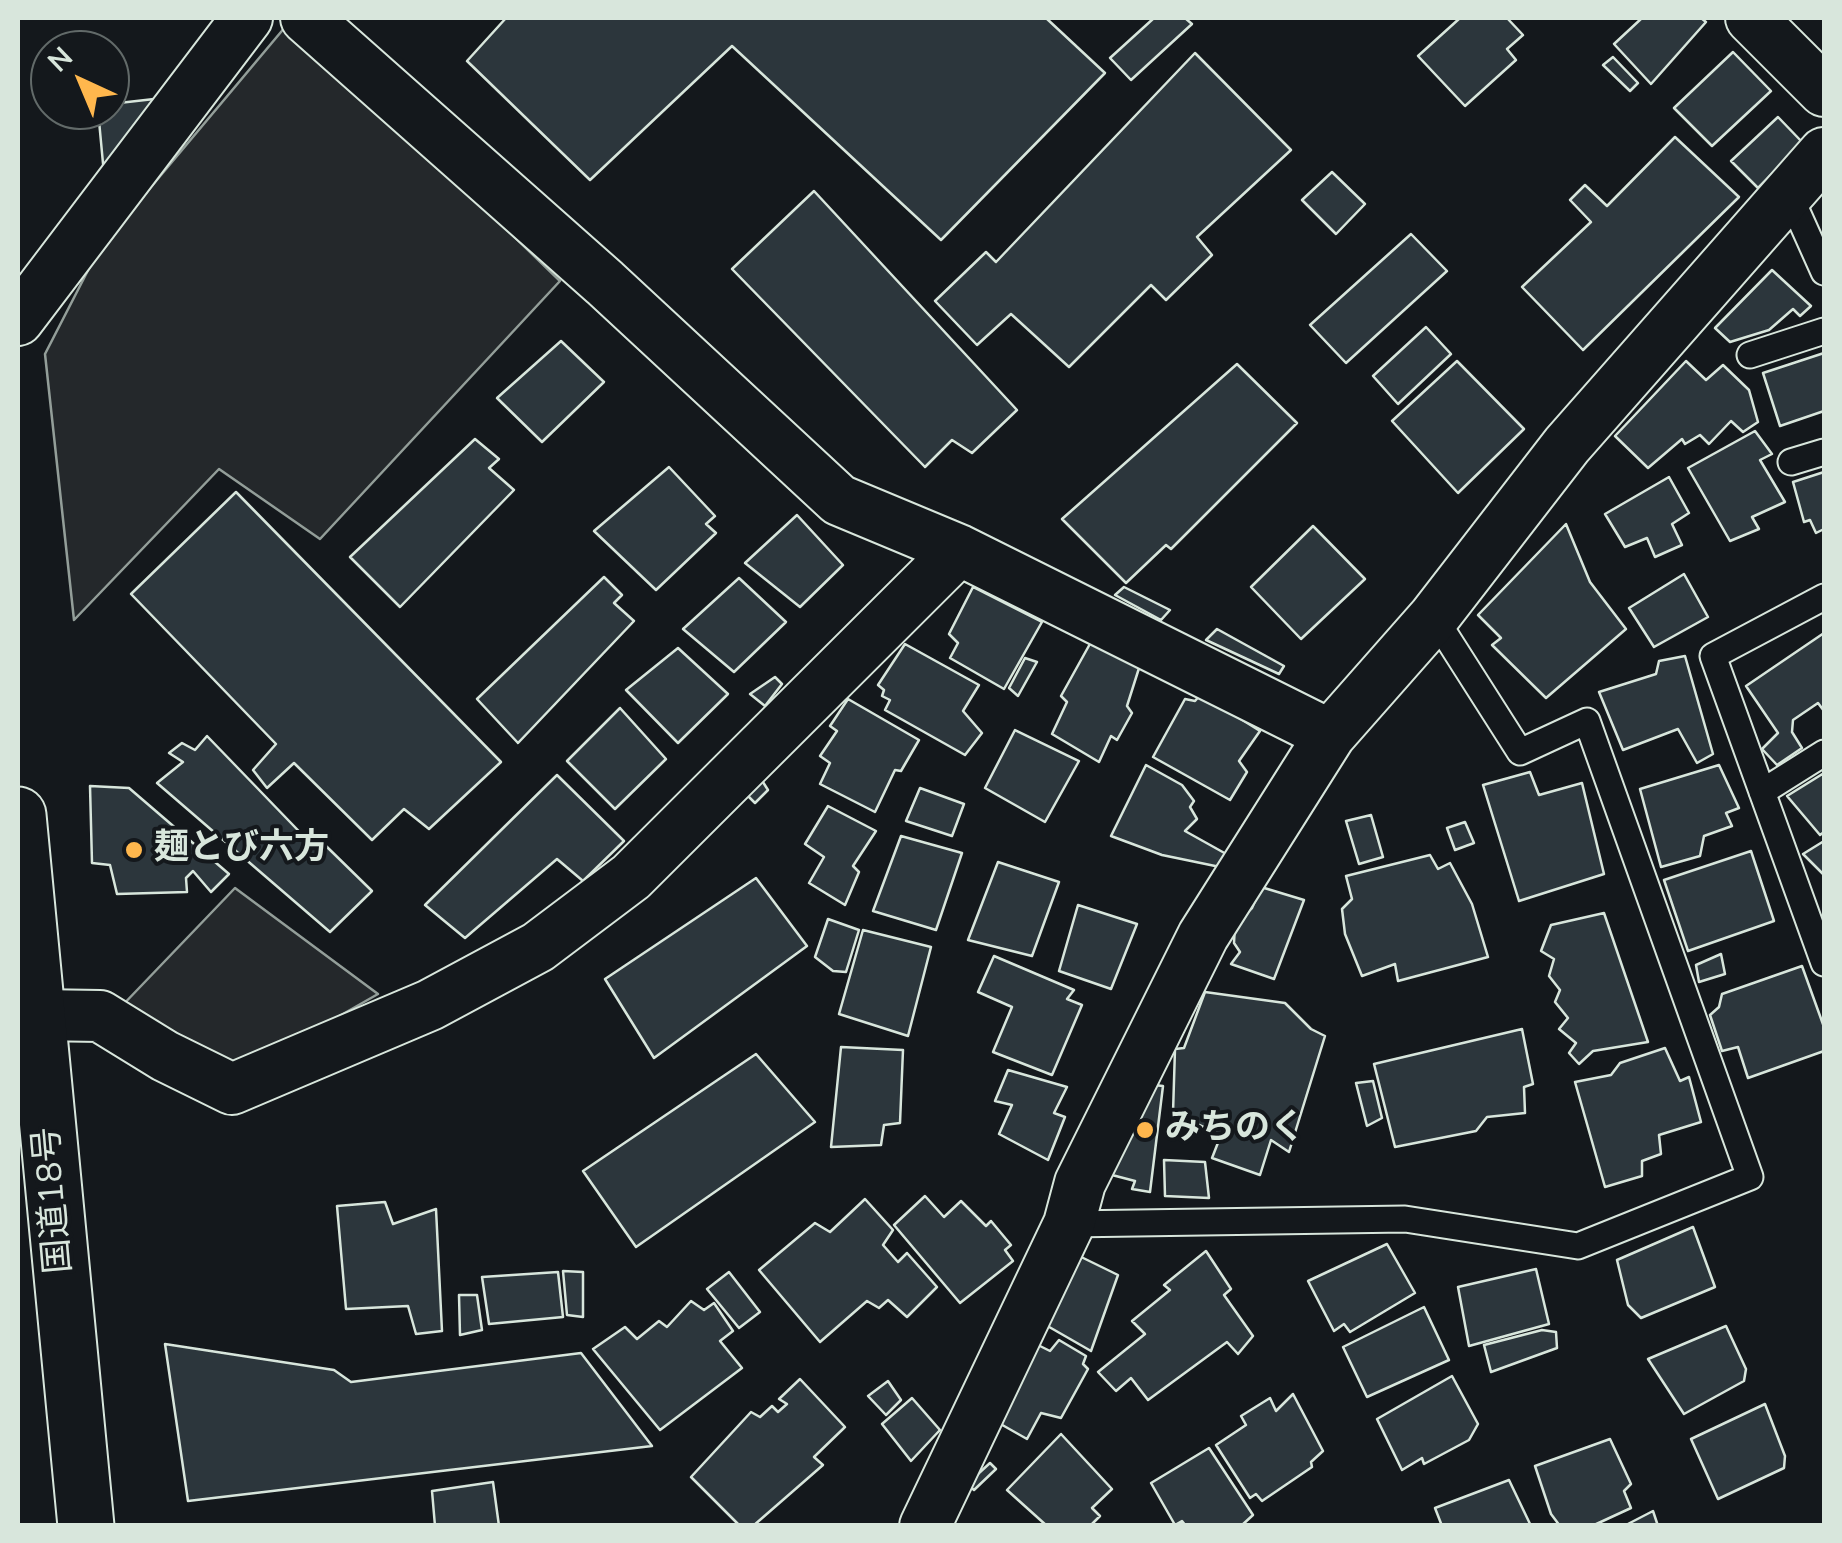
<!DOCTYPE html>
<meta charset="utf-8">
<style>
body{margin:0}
#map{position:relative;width:1842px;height:1543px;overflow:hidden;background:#14181c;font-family:"Nunito Sans",sans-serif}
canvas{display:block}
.frame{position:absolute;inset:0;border:20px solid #d8e6dc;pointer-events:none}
.north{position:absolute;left:30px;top:30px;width:100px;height:100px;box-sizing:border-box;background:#14181c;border:2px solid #626a69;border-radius:50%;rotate:316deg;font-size:28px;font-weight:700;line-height:40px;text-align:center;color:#d8e6dc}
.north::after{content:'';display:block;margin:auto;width:35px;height:45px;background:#ffb74d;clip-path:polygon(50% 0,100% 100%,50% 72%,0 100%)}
</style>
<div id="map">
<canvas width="1842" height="1543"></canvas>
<div class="frame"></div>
<div class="north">N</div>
</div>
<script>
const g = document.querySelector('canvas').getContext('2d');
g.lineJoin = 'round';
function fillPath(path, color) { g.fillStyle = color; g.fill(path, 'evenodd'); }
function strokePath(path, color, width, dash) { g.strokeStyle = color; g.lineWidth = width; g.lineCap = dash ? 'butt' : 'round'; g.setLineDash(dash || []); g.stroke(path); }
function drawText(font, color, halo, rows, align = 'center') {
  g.font = font + ' "Nunito Sans","Noto Sans JP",sans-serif'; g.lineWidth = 8; g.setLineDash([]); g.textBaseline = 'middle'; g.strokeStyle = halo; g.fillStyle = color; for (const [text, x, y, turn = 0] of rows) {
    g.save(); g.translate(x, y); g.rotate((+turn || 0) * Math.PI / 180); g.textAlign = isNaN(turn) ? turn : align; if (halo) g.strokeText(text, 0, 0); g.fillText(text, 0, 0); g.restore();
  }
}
const parking = new Path2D(`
 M291,20L560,281L320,539L219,469L74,620L45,354L99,249Z
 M235,888L378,994L236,1075L117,1011Z`);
fillPath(parking, '#24282b');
strokePath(parking, '#939e99', 2.5);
const building = new Path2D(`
 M506,18H1046L1105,73L941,240L732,46L590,180L467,61Z
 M1154,18H1185L1192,24L1131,80L1110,58Z
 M1460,18H1507L1523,35L1507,49L1516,60L1465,106L1418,56Z
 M1642,18H1701L1706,22L1651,84L1614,44Z
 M1733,52L1771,91L1712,146L1674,108Z
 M1195,53L1291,150L1197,237L1212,255L1166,300L1151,285L1069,367L1011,314L977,345L935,301L986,252L996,262Z
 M1613,57L1638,83L1630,91L1603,65Z
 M163,98L104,174L98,110H110V104Z
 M1778,117L1803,143L1758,188L1731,161Z
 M1675,137L1739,197L1583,350L1522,287L1591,222L1570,200L1585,185L1607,206Z
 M1332,172L1365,204L1336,234L1302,200Z
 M814,191L1017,410L972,453L952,440L925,467L732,269Z
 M1411,234L1447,271L1346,363L1310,325Z
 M1772,270L1811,306L1800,316L1793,309L1769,330L1730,342L1715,328Z
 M1426,327L1451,354L1398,404L1373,376Z
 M561,341L604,382L542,442L497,398Z
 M1824,353V411L1780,426L1763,373Z
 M1457,361L1524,429L1458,493L1392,421Z
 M1686,361L1706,380L1723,365L1749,390L1758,422L1743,432L1731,421L1709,444L1700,435L1685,444L1682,439L1648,468L1615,436Z
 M1237,364L1297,423L1171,549L1166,545L1126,583L1062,519Z
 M1755,431L1772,454L1760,460L1785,502L1752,517L1759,529L1730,541L1688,468Z
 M475,439L499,459L489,468L514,490L400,607L350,557Z
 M669,467L715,516L706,524L716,533L656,590L594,531Z
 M1824,472V529L1816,533L1810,520L1804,522L1793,482Z
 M1669,477L1689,513L1672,524L1682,545L1655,557L1647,538L1625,547L1605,514Z
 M236,492L501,762L429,829L404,809L372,840L294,763L267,788L253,770L276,744L131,594Z
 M797,515L843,565L800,607L745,563Z
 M1566,524L1590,582L1626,629L1546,698L1492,645L1501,638L1478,615Z
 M1313,526L1365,579L1301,639L1251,587Z
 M1684,574L1708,617L1654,647L1629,608Z
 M604,577L622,595L614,603L634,621L518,743L477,699Z
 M739,578L786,622L734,672L683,629Z
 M973,587L1042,622L1004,689L950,658L958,643L949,634Z
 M1124,587L1170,610L1161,620L1115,595Z
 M1217,629L1284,666L1279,674L1206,640Z
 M1824,633V711L1818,703L1793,720L1792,732L1802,748L1777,765L1762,749L1778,733L1746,686Z
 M1091,642L1140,665L1127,706L1132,713L1117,740L1111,736L1099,762L1052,734L1067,702L1061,696Z
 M905,644L979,685L963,711L982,733L965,755L885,710L890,700L882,696L884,690L878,685Z
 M678,648L728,694L678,743L626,690Z
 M1685,656L1713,754L1697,763L1678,729L1623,750L1599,692L1656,674L1659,661Z
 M1025,658L1037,662L1018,696L1009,688Z
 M775,677L782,684L765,706L750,694Z
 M1201,694L1260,731L1239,761L1247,772L1230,800L1153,757L1185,699L1195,701Z
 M848,699L919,740L901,771L895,770L875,812L820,784L830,763L820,756L837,731L830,726Z
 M620,708L666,759L615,809L567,761Z
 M1015,730L1079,761L1045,822L985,788Z
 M207,736L318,851L325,845L372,891L330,932L157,783L183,762L169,753L182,743L195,750Z
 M1146,765L1182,785L1194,801L1190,807L1197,819L1185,831L1228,855L1220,867L1162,855L1111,836Z
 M1719,765L1739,808L1726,813L1732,826L1704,836L1700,856L1661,867L1640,789Z
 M1530,772L1539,795L1582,783L1604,874L1519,901L1483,785Z
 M1824,773V832L1820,835L1787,796Z
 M557,775L624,841L583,881L557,859L465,938L425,905Z
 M761,779L768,790L755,803L745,793Z
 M90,786L129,788L229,874L211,892L193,871L186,878L187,892L117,894L110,865L92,863Z
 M920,788L964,804L952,836L906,821Z
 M828,806L876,831L853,866L859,872L845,905L809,883L824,857L805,844Z
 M1371,815L1383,857L1359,864L1346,821Z
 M1465,822L1474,843L1455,850L1447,828Z
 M901,836L962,853L936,930L873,911Z
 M1824,841V875L1803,854Z
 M1751,851L1774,921L1688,951L1664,880Z
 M1430,855L1438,869L1450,863L1472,904L1488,957L1398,981L1395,964L1362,976L1345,934L1342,909L1352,899L1346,876Z
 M998,862L1059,882L1032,956L968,940Z
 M756,878L807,946L654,1058L605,979Z
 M1261,887L1304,900L1274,979L1231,964L1240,952L1234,943L1235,924L1252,908Z
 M1078,905L1137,924L1111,989L1059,971Z
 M1604,913L1648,1042L1593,1051L1579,1064L1569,1053L1576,1043L1559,1029L1568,1018L1555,1002L1560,990L1549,976L1554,959L1541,951L1551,925Z
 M828,919L859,930L846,972L833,971L815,957Z
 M863,930L931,947L908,1036L839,1014Z
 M1721,954L1725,974L1699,982L1696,965Z
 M994,956L1074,990L1067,999L1082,1005L1052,1075L993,1052L1012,1007L978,992Z
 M1802,966L1824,1027V1051L1748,1078L1738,1047L1722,1051L1710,1015L1719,1007L1722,994Z
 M1205,992L1285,1003L1311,1029L1325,1036L1289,1152L1271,1140L1260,1175L1212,1158L1221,1135L1173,1113L1175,1049L1184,1048Z
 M1522,1029L1533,1084L1524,1087L1525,1113L1487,1117L1476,1131L1395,1147L1374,1064Z
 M841,1047L903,1050L900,1123L884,1125L881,1145L831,1147Z
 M1665,1048L1680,1081L1689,1077L1701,1122L1659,1135L1661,1154L1642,1161V1176L1605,1187L1575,1082L1611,1075L1620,1063Z
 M756,1054L815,1122L636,1247L583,1171Z
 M1008,1070L1067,1087L1054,1113L1065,1117L1048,1160L999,1134L1012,1105L995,1101Z
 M1373,1081L1382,1118L1367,1126L1356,1083Z
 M1154,1085L1163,1086L1150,1192L1132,1189L1135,1181L1112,1175Z
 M1164,1160L1205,1162L1209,1198L1165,1196Z
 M925,1196L944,1217L961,1201L986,1226L991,1221L1011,1245L1005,1250L1013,1261L960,1303L894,1225Z
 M865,1199L893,1230L883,1245L898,1262L907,1253L937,1287L907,1317L888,1300L879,1308L867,1301L820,1342L759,1270L815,1223L830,1232Z
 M385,1202L393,1224L436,1209L442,1331L416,1334L408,1306L346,1309L337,1206Z
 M1693,1227L1715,1287L1641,1318L1628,1305L1617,1260Z
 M1387,1244L1415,1293L1350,1332L1344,1324L1334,1331L1308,1281Z
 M1206,1251L1231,1289L1224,1295L1253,1336L1238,1354L1227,1342L1148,1400L1131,1378L1116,1391L1098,1372L1145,1334L1132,1321L1170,1290L1164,1285Z
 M1073,1253L1118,1275L1091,1351L1044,1324Z
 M1536,1269L1549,1324L1469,1346L1458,1287Z
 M563,1271L583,1272V1317L567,1315Z
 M558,1272L563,1317L489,1324L482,1277Z
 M729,1272L760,1312L739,1328L707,1289Z
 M459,1295H477L482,1330L460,1335Z
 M691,1301L704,1310L714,1303L733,1331L720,1341L742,1368L660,1430L593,1349L625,1327L637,1339L659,1321L667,1327Z
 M1424,1307L1449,1360L1367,1397L1343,1347Z
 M1726,1326L1746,1369L1744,1381L1684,1414L1648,1359Z
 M1542,1330L1556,1332L1557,1348L1491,1372L1484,1345Z
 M1059,1340L1086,1356L1083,1364L1088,1369L1061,1418L1041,1413L1027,1439L997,1422L1034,1343L1050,1351Z
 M165,1344L334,1370L351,1382L581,1353L652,1446L188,1501Z
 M1452,1376L1478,1424L1469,1440L1424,1464L1422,1458L1402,1470L1377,1419Z
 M800,1379L845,1427L814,1457L823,1465L753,1526H740L691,1477L751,1412L760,1417L772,1406L778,1412L787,1404L779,1399Z
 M888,1381L901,1400L886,1415L868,1396Z
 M1293,1394L1323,1451L1311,1462L1312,1467L1262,1501L1256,1494L1250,1498L1216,1445L1246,1425L1241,1416L1270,1398L1276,1411Z
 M912,1398L940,1430L911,1461L882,1424Z
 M1765,1404L1785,1456L1784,1468L1718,1499L1691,1439Z
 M1061,1434L1112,1489L1092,1508L1100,1516L1090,1526H1047L1007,1490Z
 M1610,1439L1631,1484L1624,1491L1631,1508L1592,1526H1560L1551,1514L1535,1466Z
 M1209,1448L1253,1515L1241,1526H1186L1182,1521L1175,1525L1151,1483Z
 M990,1463L996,1469L974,1490L967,1484Z
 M1509,1480L1531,1526H1442L1435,1508Z
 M493,1482L499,1526H435L432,1491Z
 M1653,1511L1658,1526H1624Z`);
fillPath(building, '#2c363c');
strokePath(building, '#d8e6dc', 2.5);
const lane = new Path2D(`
 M1789,194L1824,272
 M1750,355L1824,331
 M1791,462L1824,452
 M1824,597L1713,656L1824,963
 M1762,792L1824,753
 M1069,1224L1405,1219L1578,1246L1750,1177L1587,721L1520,752L1434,617`);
const street = new Path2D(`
 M306,18L605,283L839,500L959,550L1330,735
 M1751,18L1824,91
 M18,320L247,18
 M38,1015L100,1016L165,1056L232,1089L430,1005L538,947L631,877L959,550
 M925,1526L1069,1224L1080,1183L1203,936L1330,735L1434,617L1567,445L1824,153`);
const highway = new Path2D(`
 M18,815L86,1526`);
strokePath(lane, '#d8e6dc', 29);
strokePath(street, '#d8e6dc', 54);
strokePath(highway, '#d8e6dc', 59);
strokePath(lane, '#14181c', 25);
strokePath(street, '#14181c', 50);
strokePath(highway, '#14181c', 55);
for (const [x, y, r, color] of [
 [134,850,10,"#ffb74d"],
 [1145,1130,10,"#ffb74d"]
]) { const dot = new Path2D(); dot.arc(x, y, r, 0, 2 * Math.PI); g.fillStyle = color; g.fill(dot); strokePath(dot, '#14181c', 4); }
drawText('bold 35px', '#d8e6dc', '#14181c', [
 ["麺とび六方",154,850],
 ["みちのく",1165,1130]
], 'left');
drawText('35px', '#d8e6dc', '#14181c', [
 ["国道18号",55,1200,-95]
]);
</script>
